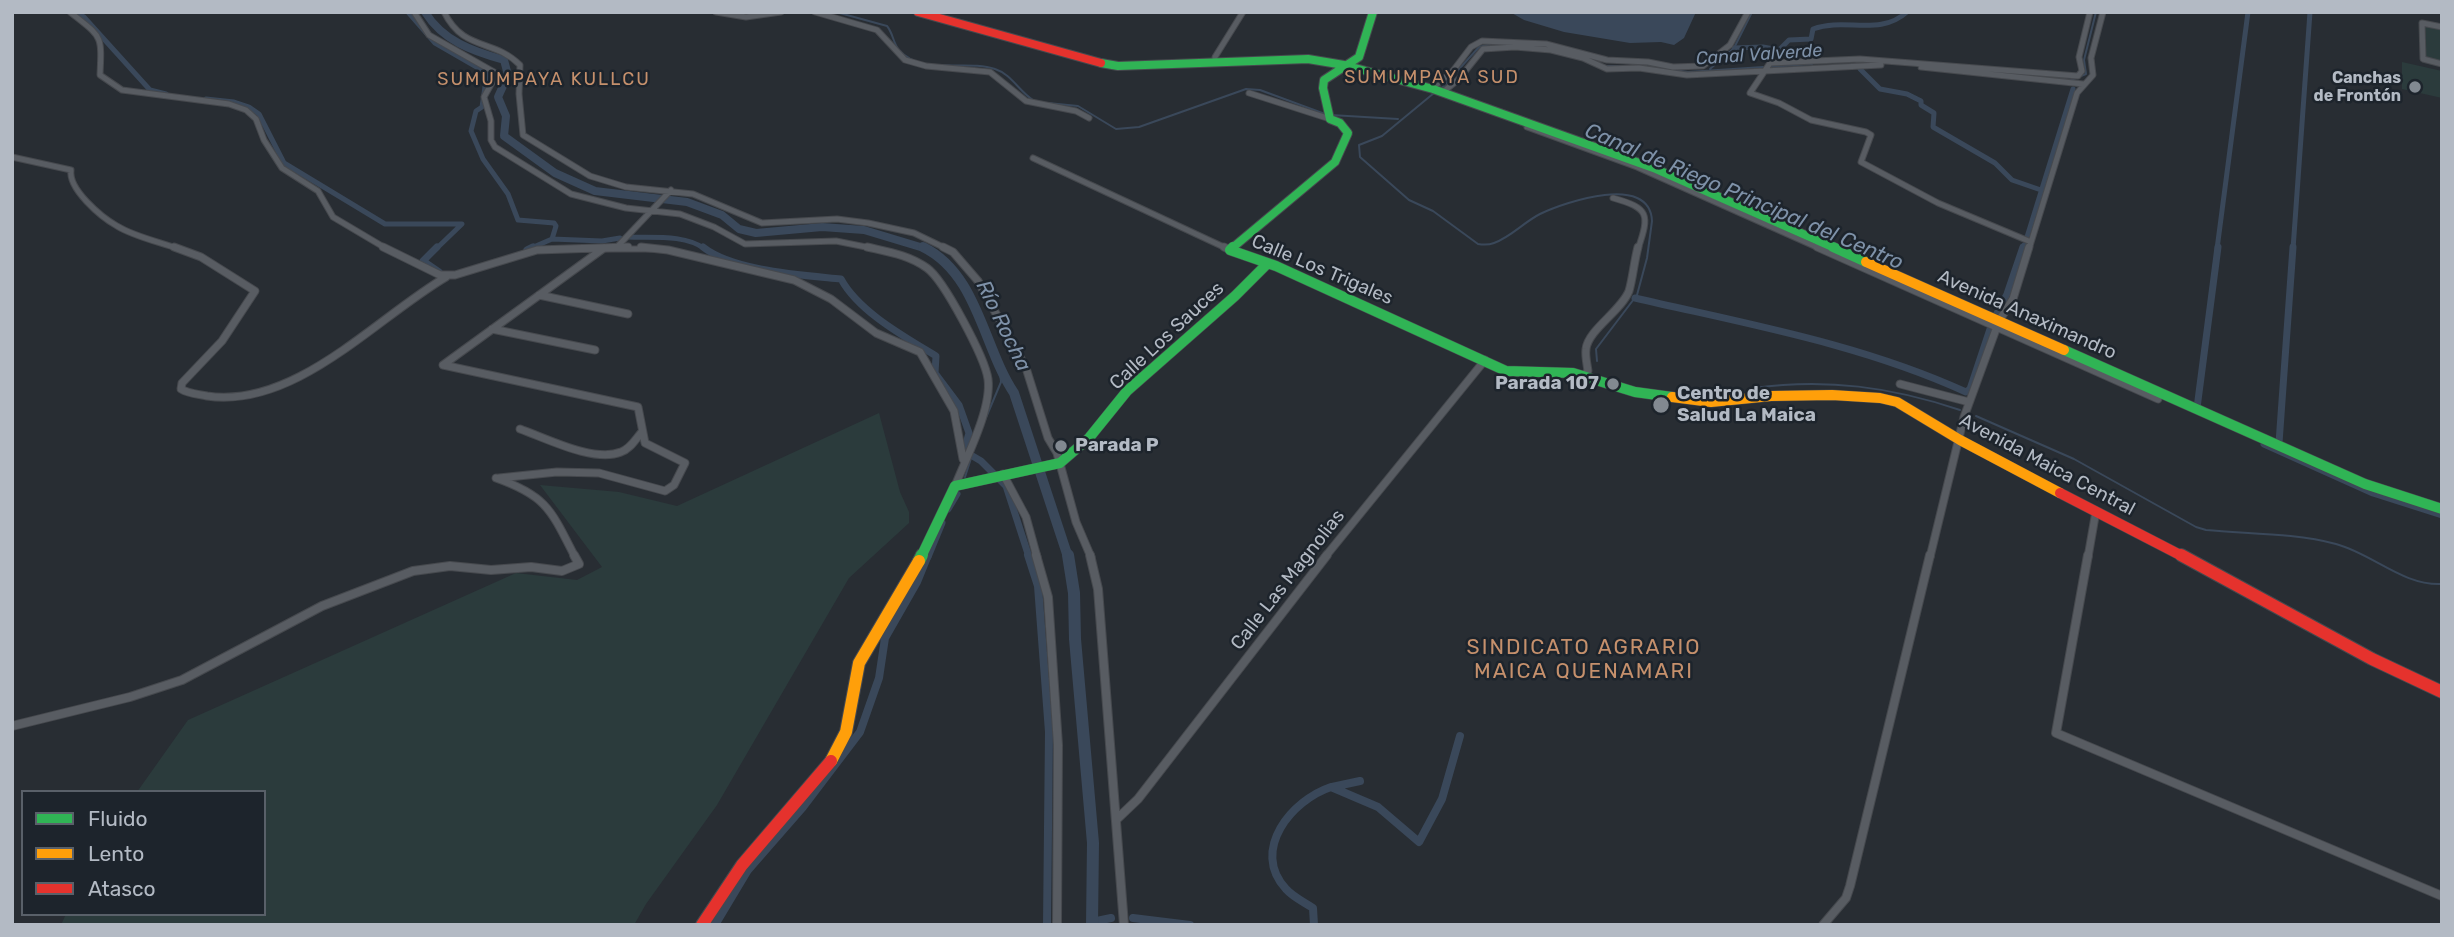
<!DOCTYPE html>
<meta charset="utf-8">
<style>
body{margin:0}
#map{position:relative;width:2454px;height:937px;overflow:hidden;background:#282d33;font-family:Rubik,sans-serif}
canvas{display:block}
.frame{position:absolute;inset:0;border:14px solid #b3bac4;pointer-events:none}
.legend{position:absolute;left:21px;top:790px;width:245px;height:126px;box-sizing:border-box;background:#1d242c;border:2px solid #596069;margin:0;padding:9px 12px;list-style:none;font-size:21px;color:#b3bac4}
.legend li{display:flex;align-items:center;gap:14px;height:35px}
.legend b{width:35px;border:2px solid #596069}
</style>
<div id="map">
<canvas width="2454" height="937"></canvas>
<div class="frame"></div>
<ul class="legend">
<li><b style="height:9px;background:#30b455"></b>Fluido</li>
<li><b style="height:9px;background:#ff9f0a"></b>Lento</li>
<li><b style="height:9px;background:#e5322d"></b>Atasco</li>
</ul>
</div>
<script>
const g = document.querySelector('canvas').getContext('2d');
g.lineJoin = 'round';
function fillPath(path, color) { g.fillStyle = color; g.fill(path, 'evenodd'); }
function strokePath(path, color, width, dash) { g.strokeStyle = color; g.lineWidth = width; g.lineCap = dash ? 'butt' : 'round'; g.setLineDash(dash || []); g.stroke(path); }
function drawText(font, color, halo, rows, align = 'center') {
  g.font = font + ' Rubik,sans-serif'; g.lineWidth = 5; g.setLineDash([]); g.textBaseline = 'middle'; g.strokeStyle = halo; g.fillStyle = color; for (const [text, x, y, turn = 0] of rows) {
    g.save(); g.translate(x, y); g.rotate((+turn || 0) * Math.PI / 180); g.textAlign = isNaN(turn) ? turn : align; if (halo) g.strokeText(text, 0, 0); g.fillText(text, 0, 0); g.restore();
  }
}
fillPath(new Path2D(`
 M2425,25L2442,29V62L2426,58Z
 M2402,62L2442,71V98L2402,89Z
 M879,413L900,492L909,512V523L849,578L717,805L646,904L634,925H61L66,914H264V792H137L188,720L516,573L577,580L602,567L540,485L619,492L677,506Z`), '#2b3b3c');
fillPath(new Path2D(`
 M1510,12H1696L1684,38L1674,45L1661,42L1630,43L1564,32L1524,20Z`), '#3a485a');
strokePath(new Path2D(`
 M733,12L755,13
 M836,12L887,26C893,33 893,43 899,50C921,76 967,59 995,69C1011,74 1019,91 1033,100
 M1605,66H1645L1688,72L1763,67
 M1769,67L1812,64
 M1710,69L1734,48L1752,12
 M2045,76L2071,80L2086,74L2084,60L2096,12
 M1442,88L1479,47L1491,44
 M1434,93L1382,136L1359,145L1360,157L1409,200L1433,211L1478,244C1484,245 1489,245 1494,243C1511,237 1524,222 1540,214C1565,202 1650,173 1652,221L1647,258L1637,295L1596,349L1597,361
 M1048,103L1078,106L1116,129L1139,127L1246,89L1260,90L1325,114
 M1331,115L1398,119
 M1754,388C1826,378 1892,387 1960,410
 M1976,416L2074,459L2196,527L2206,530C2249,534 2294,533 2336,544C2373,554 2403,586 2442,584
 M985,420L1001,382L1000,372
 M965,477L972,455`), '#3a485a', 2);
strokePath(new Path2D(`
 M75,12L84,17L150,90L166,94
 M408,12L435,43L487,73L482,107L476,111L471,131L483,159L508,194L518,220L554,223L556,226L552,239L602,241L620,238
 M1734,48L1763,47L1779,50L1789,40L1811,39L1813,29C1846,17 1879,37 1907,12
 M1860,69L1880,89L1907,94L1921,101V105L1934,113L1933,127L1995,163L2012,180L2041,190
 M206,99L234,102L249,107L259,114L284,163L385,224H462L436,249
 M628,237C652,238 685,234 705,249
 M2027,237L2073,89
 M529,249L552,239
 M2023,249L2024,245
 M2217,249L2248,12
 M2293,249L2310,12`), '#3a485a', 5);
strokePath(new Path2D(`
 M437,247L423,261L439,272
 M703,247C733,271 802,275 841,279C859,312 905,337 936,356L935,373L959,405L969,433L964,451L981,461L1006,486L1029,557
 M527,250L533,247
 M1635,298C1747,324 1861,344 1966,392L1970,389L1990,329
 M1995,317L2007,294L2023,247
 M2201,410L2197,408L2218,247
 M2279,443L2293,247
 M2264,444L2373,493L2442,515
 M948,509L957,494
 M928,557L942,523`), '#3a485a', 7);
strokePath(new Path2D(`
 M1028,555L1038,586L1049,732L1047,925
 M1332,787L1360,781
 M1133,918L1190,925
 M1092,922L1111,918
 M715,925L748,870L803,807L860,732L879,678L885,638L917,582L928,555
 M1314,925L1313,908C1304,902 1293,897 1286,889C1250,850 1292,800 1331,787L1378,807L1419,842L1442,799L1460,736`), '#3a485a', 8);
strokePath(new Path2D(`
 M425,12C443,41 472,51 504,60L508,75L498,97L506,116L504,136L555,173L595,191L687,202L722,215L739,229L756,233L822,227L864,230L927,249`), '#3a485a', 8);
strokePath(new Path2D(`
 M923,247C978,274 983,347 1014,393L1068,557`), '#3a485a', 10);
strokePath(new Path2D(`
 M1068,555L1074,593L1075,639L1093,843L1092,925`), '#3a485a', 12);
const streetFar2 = new Path2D(`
 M70,12C102,38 102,33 100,75L122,90L229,104L246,110L256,119L264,140L282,168L318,191L333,217L387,249
 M414,12L429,35L494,72V79L484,97L491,121V140L495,147L571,194L626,208L680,214L714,227L745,244L836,241L876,249
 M444,12C464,52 493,38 520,65L519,94L523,135L590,176L626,187L693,194L762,223L837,219L868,223L914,233L947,249
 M716,12L746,17L781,12
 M815,12L877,30L905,60L926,66L990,72L1026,101L1076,111L1089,118
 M2442,27L2422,23L2423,59L2442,64
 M1215,62V57L1243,12
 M1921,67L2083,84
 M1432,88L1452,72L1471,47L1482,41L1546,44L1607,60L1648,62L1673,67L1703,66L1730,45L1748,12
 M1443,92L1459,79L1483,49L1515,47L1551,50L1583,58L1607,69L1639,68L1687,75L1881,65
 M1249,93L1330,119
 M1527,127L1637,167L1821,249
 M12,157L71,170C68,189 101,217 117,226C135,237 160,242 179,249
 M1033,158L1228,249
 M1613,198C1649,208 1650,214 1638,249
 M2031,242L1938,203L1861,162L1871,135L1866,132L1811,120L1779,103L1750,93L1770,63L1860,59L2078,76L2082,71L2079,57L2090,12
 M617,247L671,190
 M569,249H658
 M2029,249L2077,93L2093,75L2091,58L2103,12`);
const streetFar1 = new Path2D(`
 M174,247L201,257L255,291L222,341L182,383L181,389C189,394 198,394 207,396C295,409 376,318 446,277
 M383,247L440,275H455L537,250L628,247
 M641,247L668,250L794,280L831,299L876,333L920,352L954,411L963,459
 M867,247C889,252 909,255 927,268C944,280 985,358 988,379C992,409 966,458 955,486
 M943,247L953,252L978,281L1026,368L1048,438L1057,453L1076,522L1091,557
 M1224,247L1230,250
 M1817,247L2158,399
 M539,295L628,314
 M492,329L595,350
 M443,365L638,407L645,443L685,463L674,485L665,491L599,473L557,472L499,478
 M443,365L604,248
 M1583,376L1588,371C1587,364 1585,356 1586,349C1588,330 1621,311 1629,291C1633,277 1634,262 1638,247
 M1900,384L1969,402
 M520,429C546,438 594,463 621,452C630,449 635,440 641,433
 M1003,474L1026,517L1037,557
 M496,478C547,496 551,510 575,557
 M1325,557L1485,360
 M1930,557L1964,417L1999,321L2013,299L2029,247
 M2088,557L2096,511`);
const street = new Path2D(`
 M1036,555L1048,597L1058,745L1057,925
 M1090,555L1098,589L1124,925
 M2088,555L2056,733L2442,896
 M12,726L130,697L182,680L322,606L413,571L450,566L491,570L531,567L562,571L579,564L574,555
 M1117,819L1138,799L1327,555
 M1823,925L1846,898L1850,886L1930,555`);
const fastFar2 = new Path2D(`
 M1101,63L1118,66L1308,59L1344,65L1433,89L1656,169L1837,249
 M1231,249L1335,162L1348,133L1340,123L1330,119L1323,88L1324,80L1359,57L1373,12`);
const fastFar1 = new Path2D(`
 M1233,247L1230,250L1276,266L1506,371L1573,373L1635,392L1672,397
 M1833,247L1866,262
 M2064,350L2365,484L2442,509
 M921,557L955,486L1060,463L1089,438L1127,391L1235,296L1267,264`);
const fast = new Path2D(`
 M919,561L922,555`);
const slowFar1 = new Path2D(`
 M1866,262L2064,350
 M1672,397L1711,402L1771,396L1832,395L1880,398L1897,402L1960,440L2060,493`);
const slow = new Path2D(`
 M831,761L846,732L859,663L919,561`);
const jamFar2 = new Path2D(`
 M918,12L1101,63`);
const jamFar1 = new Path2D(`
 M2060,493L2184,557`);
const jam = new Path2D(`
 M2181,555L2372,659L2442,692
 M702,925L742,865L831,761`);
strokePath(streetFar2, '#46494e', 7);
strokePath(streetFar1, '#46494e', 9);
strokePath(street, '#46494e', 10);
strokePath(fastFar2, '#46494e', 10);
strokePath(fastFar1, '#46494e', 11);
strokePath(fast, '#46494e', 14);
strokePath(slowFar1, '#46494e', 11);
strokePath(slow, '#46494e', 14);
strokePath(jamFar2, '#46494e', 10);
strokePath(jamFar1, '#46494e', 11);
strokePath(jam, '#46494e', 14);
strokePath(streetFar2, '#585c62', 5);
strokePath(streetFar1, '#585c62', 7);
strokePath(street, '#585c62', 8);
strokePath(fastFar2, '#30b455', 8);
strokePath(fastFar1, '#30b455', 10);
strokePath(fast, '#30b455', 12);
strokePath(slowFar1, '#ff9f0a', 10);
strokePath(slow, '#ff9f0a', 12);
strokePath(jamFar2, '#e5322d', 8);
strokePath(jamFar1, '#e5322d', 10);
strokePath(jam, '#e5322d', 12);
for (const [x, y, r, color] of [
 [2415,87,7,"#828991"],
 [1613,384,7,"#828991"],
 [1661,405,9,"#828991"],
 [1061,446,7,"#828991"]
]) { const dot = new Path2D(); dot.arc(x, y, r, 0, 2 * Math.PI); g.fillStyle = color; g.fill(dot); strokePath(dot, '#1d242c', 2.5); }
drawText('bold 16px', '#b3bac4', '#1d242c', [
 ["Canchas",2401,78],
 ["de Frontón",2401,96]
], 'right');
drawText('italic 18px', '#7e91a8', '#1d242c', [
 ["Canal Valverde",1759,55,-4]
]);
g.letterSpacing = '2px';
drawText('18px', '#c5906c', '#1d242c', [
 ["SUMUMPAYA SUD",1432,78],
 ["SUMUMPAYA KULLCU",544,80]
]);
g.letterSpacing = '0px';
drawText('19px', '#b3bac4', '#1d242c', [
 ["Calle Los Trigales",1322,270,23],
 ["Avenida Anaximandro",2027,315,24],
 ["Calle Los Sauces",1167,336,-43],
 ["Avenida Maica Central",2047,465,28],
 ["Calle Las Magnolias",1288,580,-52]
]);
drawText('bold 19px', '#b3bac4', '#1d242c', [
 ["Parada 107",1599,384,"right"],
 ["Centro de",1677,394],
 ["Salud La Maica",1677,416],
 ["Parada P",1075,446]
], 'left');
drawText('italic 21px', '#7e91a8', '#1d242c', [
 ["Canal de Riego Principal del Centro",1744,197,23],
 ["Río Rocha",1003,326,64]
]);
g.letterSpacing = '2px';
drawText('21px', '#c5906c', '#1d242c', [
 ["SINDICATO AGRARIO",1584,648],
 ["MAICA QUENAMARI",1584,672]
]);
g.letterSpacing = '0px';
</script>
